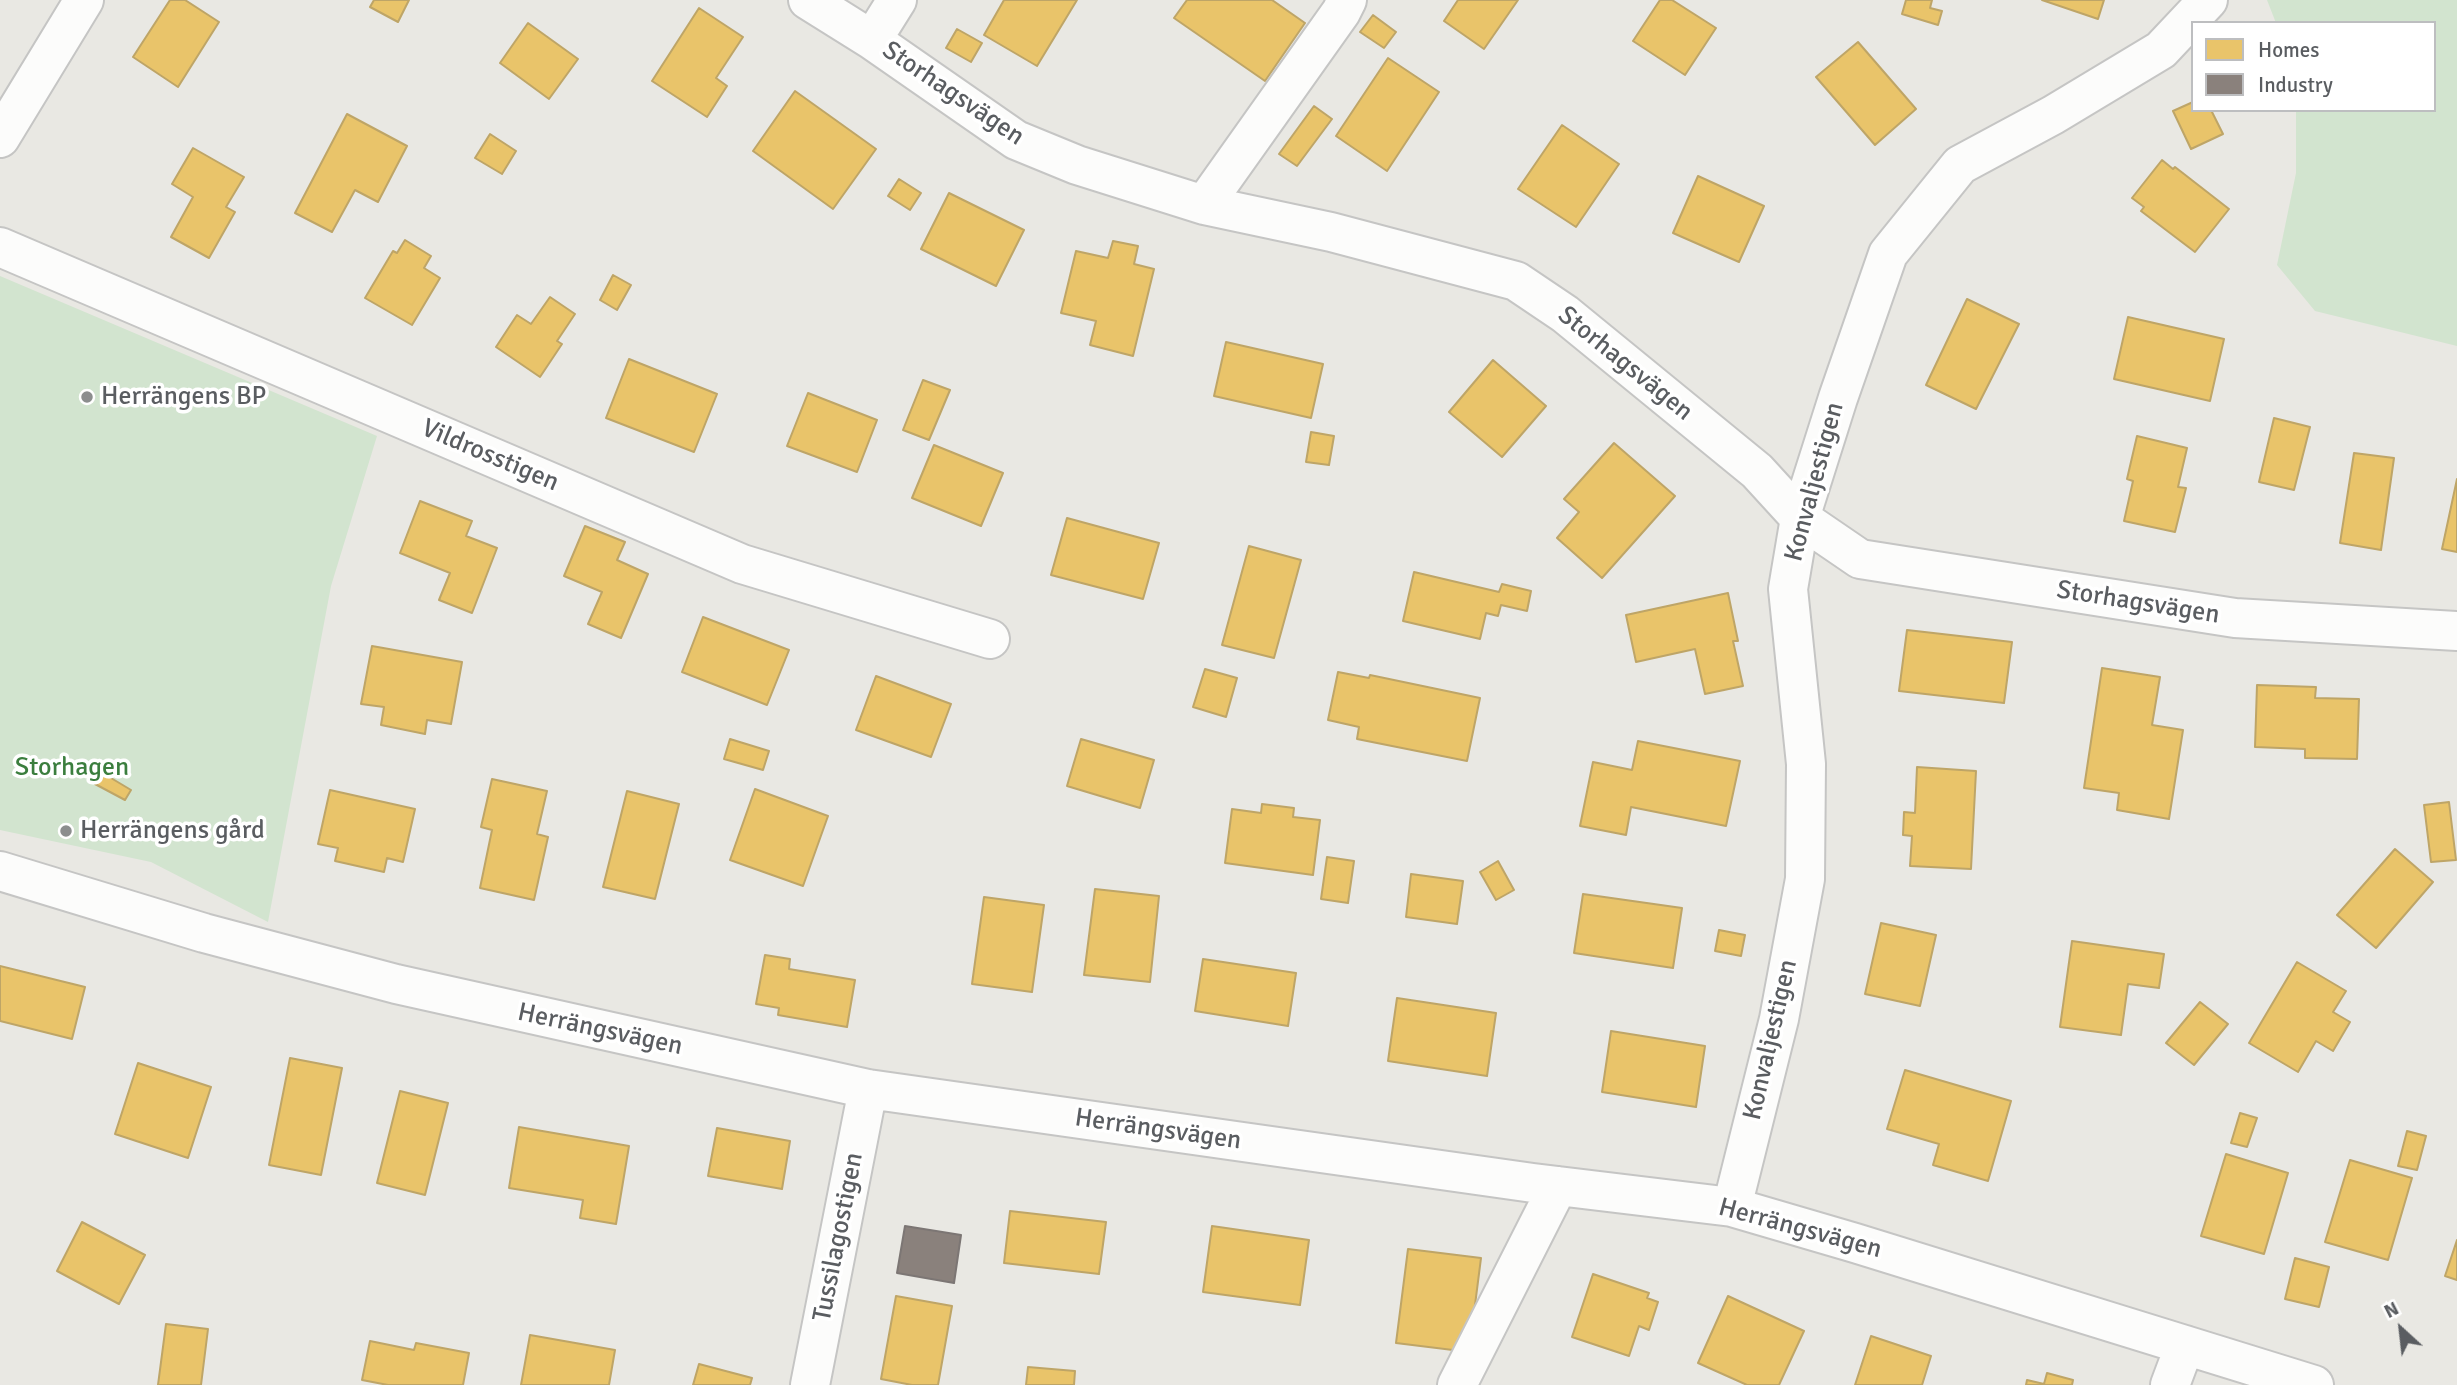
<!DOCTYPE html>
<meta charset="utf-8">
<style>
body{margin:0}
#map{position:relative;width:2457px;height:1385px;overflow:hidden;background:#e9e8e3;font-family:Signika,sans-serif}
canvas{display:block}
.legend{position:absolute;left:2191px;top:21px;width:245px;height:91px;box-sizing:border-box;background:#fff;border:2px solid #bdbec0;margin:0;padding:9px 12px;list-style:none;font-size:21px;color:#5a5d61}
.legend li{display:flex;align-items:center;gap:14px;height:35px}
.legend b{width:35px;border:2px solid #bdbec0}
.north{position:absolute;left:2366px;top:1294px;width:70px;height:70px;-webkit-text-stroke:5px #fff;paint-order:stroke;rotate:333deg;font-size:19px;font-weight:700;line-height:28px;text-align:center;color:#5a5d61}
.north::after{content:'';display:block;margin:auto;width:24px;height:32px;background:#5a5d61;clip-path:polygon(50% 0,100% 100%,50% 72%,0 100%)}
</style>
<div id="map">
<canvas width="2457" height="1385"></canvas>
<ul class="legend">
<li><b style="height:19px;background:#e9c46a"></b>Homes</li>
<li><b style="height:19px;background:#8a817c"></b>Industry</li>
</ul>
<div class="north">N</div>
</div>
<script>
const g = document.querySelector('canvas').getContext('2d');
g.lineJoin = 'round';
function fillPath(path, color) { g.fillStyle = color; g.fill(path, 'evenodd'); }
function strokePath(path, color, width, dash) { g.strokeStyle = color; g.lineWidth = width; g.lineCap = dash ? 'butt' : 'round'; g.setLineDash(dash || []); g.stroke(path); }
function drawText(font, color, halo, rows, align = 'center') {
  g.font = font + ' Signika,sans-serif'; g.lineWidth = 7; g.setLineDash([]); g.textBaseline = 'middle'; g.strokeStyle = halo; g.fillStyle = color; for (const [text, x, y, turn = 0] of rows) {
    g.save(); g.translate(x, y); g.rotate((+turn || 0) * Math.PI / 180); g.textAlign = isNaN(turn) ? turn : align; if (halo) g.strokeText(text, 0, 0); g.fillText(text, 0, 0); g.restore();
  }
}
fillPath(new Path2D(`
 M2267,0H2457V346L2315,311L2277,265L2296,173V110H2434V23H2276Z
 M0,276L377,436L331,586L268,922L151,862L0,830Z`), '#d2e4cf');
const homes = new Path2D(`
 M170,0H185L219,22L178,87L133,57Z
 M374,0H409L398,22L370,7Z
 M1004,0H1077L1037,66L984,35Z
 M1187,0H1272L1305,23L1265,81L1174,18Z
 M1458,0H1518L1484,49L1444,21Z
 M1660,0H1672L1716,28L1685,75L1633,41Z
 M1906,0H1932L1930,8L1942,11L1938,25L1902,14Z
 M2042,0H2104L2098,19Z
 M699,8L743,37L716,78L727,86L707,117L652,81Z
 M1373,15L1396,32L1384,48L1360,32Z
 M528,23L578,59L549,99L500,63Z
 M957,29L982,43L971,62L946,48Z
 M1858,42L1916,109L1875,145L1816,77Z
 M1388,58L1439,92L1387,171L1336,136Z
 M795,91L876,149L833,209L753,151Z
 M2193,102V110H2211L2223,134L2191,149L2173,111Z
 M1314,106L1332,119L1297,166L1279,154Z
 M347,114L407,146L378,202L355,190L332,232L295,213Z
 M1562,125L1619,164L1576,227L1518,189Z
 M490,134L516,151L502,174L475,158Z
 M193,148L244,177L226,207L235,212L209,258L171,237L193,197L172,184Z
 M2162,160L2173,169L2175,167L2229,209L2195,252L2141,211L2144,207L2132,198Z
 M1698,176L1764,206L1739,262L1673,233Z
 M899,179L921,193L910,210L888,196Z
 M949,193L1024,230L996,286L921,249Z
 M405,240L431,256L424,268L440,278L412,325L365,298L393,251L397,253Z
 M1113,241L1138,246L1134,264L1154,269L1133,356L1090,345L1096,321L1061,313L1076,251L1108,258Z
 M613,275L631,285L617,310L600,300Z
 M550,297L575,314L557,341L562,344L540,377L496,347L517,315L531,324Z
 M1967,299L2019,324L1976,409L1926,385Z
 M2128,317L2224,339L2210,401L2114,379Z
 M1226,342L1323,364L1311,418L1214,396Z
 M629,359L717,394L694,452L606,418Z
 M1493,360L1546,406L1502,457L1449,412Z
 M923,380L950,390L929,440L903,430Z
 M808,393L877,420L857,472L787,446Z
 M2274,418L2310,427L2294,490L2259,482Z
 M1311,432L1334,436L1329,465L1306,462Z
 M2137,436L2187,448L2178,487L2186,488L2175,532L2124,521L2133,481L2127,479Z
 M1614,443L1675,496L1602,578L1557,538L1579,512L1564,499Z
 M934,445L1003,473L981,526L912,498Z
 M2354,453L2394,458L2381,550L2340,543Z
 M2457,479V552L2442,549Z
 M420,501L472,521L466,536L497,548L472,613L439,600L450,573L400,553Z
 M1067,518L1159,543L1143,599L1051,575Z
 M585,526L625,542L617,560L648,574L621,638L588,624L602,592L564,576Z
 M1249,546L1301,560L1274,658L1222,645Z
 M1414,572L1499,592L1502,584L1531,591L1527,611L1501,605L1498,616L1486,613L1480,639L1403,621Z
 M1728,593L1738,641H1733L1743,686L1705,694L1695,649L1636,662L1626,615Z
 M703,617L789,650L767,705L682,672Z
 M1907,630L2012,642L2004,703L1899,691Z
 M372,646L462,662L451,724L427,720L425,734L381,725L384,707L361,704Z
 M2102,668L2160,677L2152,725L2183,730L2169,819L2117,810L2119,793L2084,788Z
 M1205,669L1237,678L1226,717L1193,707Z
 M1338,672L1369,678L1370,675L1480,698L1467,761L1357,739L1359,727L1328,720Z
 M876,676L951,704L931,757L856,730Z
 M2257,685L2316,687L2315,698L2359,699L2357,759L2305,758V749L2255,747Z
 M730,739L769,751L763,770L724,759Z
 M1081,739L1154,760L1140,808L1067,786Z
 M1638,741L1740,761L1726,826L1631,807L1626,835L1580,826L1593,762L1632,770Z
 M1917,767L1976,771L1971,869L1910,866L1912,836L1903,835L1904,812L1915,813Z
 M101,772L131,790L125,800L95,784Z
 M492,779L547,791L537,834L548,837L534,900L480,888L492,830L481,827Z
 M755,789L828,816L803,886L730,860Z
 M330,790L415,809L403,862L387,858L384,872L335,861L338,848L318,844Z
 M627,791L679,804L655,899L603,887Z
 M2449,802L2456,860L2431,862L2424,805Z
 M1262,804L1294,808L1293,817L1320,820L1313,875L1225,863L1232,809L1261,813Z
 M2395,849L2433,882L2376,948L2337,915Z
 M1327,857L1354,861L1348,903L1321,899Z
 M1498,861L1514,890L1496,900L1480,872Z
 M1411,874L1463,881L1457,924L1406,917Z
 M1095,889L1159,896L1150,982L1084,975Z
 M1583,894L1682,908L1673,968L1574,953Z
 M984,897L1044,905L1032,992L972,984Z
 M1881,923L1936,935L1920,1006L1865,994Z
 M1719,930L1745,935L1741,956L1715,951Z
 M2072,941L2164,954L2159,988L2128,984L2121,1035L2060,1027Z
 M765,955L790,959L789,969L855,980L847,1027L778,1015L779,1008L756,1004Z
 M1203,959L1296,973L1288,1026L1195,1011Z
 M2297,962L2346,991L2333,1012L2350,1022L2333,1051L2316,1041L2298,1072L2249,1043Z
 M0,966L85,987L72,1039L0,1021Z
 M1397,998L1496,1013L1487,1076L1388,1061Z
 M2200,1002L2228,1024L2194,1065L2166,1043Z
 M1611,1031L1705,1046L1696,1107L1602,1092Z
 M290,1058L342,1068L321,1175L269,1165Z
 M138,1063L211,1087L188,1158L115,1134Z
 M1905,1070L2011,1101L1988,1181L1933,1165L1939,1144L1887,1129Z
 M400,1091L448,1103L425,1195L377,1183Z
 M2240,1113L2257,1118L2247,1147L2231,1143Z
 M519,1127L629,1146L616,1224L580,1218L583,1200L509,1188Z
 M717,1128L790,1141L782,1189L708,1176Z
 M2407,1131L2426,1136L2417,1170L2398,1166Z
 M2226,1154L2288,1173L2264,1254L2201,1236Z
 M2350,1160L2412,1178L2388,1260L2325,1242Z
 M1010,1211L1106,1222L1099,1274L1004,1263Z
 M82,1222L145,1255L119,1304L57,1271Z
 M1212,1226L1309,1240L1300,1305L1203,1292Z
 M2457,1240V1280L2445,1276Z
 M1408,1249L1481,1258L1469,1352L1396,1343Z
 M2295,1258L2329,1267L2319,1307L2285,1299Z
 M1593,1274L1649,1293L1647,1298L1658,1302L1649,1330L1639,1326L1629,1356L1572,1337Z
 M896,1296L952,1306L938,1385H912L881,1379Z
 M1728,1296L1804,1331L1779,1385H1747L1698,1363Z
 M166,1324L208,1329L201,1385H158Z
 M530,1335L615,1350L609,1385H521Z
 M1871,1336L1931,1356L1922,1385H1855Z
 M370,1341L414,1350L416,1343L469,1353L463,1385H388L362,1380Z
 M699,1364L752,1378L750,1385H693Z
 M1028,1367L1075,1371L1074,1385H1026Z
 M2047,1373L2073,1380L2072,1385H2026L2027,1380L2044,1384Z`);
fillPath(homes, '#e9c46a');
strokePath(homes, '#bea567', 2);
const industry = new Path2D(`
 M905,1226L961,1235L954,1283L897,1273Z`);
fillPath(industry, '#8a817c');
strokePath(industry, '#7c7674', 2);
const minor = new Path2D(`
 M808,0L872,40L1016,140L1077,165L1204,205L1331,232L1516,281L1565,314L1757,471L1800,518L1860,559L2235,618L2457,631
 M872,40L897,0
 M0,138L84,0
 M1204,205L1341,12L1347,0
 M0,247L742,564L990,639
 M0,871L204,933L396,984L868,1089L1533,1183L1732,1207L1855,1243L2314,1385
 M1732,1207L1779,1019L1805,879L1806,764L1788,589L1800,518L1838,398L1888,254L1960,165L2053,115L2161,50L2208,0
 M810,1385L868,1089
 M1457,1385L1558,1186
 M2170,1385L2185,1345`);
strokePath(minor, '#c5c5c4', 42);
strokePath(minor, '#fcfcfb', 38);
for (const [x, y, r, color] of [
 [87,397,7,"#8c8e8e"],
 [66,831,7,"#8c8e8e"]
]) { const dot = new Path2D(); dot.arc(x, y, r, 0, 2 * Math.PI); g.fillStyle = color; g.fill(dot); strokePath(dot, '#fff', 2.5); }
drawText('26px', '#5a5d61', '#fff', [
 ["Storhagsvägen",953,94,34],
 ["Storhagsvägen",1625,364,39],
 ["Vildrosstigen",490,456,23],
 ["Konvaljestigen",1815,482,-75],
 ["Storhagsvägen",2138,603,9],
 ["Herrängsvägen",600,1030,12],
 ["Konvaljestigen",1771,1040,-77],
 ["Herrängsvägen",1158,1130,8],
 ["Herrängsvägen",1800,1229,15],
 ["Tussilagostigen",839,1237,-79]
]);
drawText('26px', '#5a5d61', '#fff', [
 ["Herrängens BP",101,397],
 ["Herrängens gård",80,831]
], 'left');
drawText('26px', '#3b7e3e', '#fff', [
 ["Storhagen",72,768]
]);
</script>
